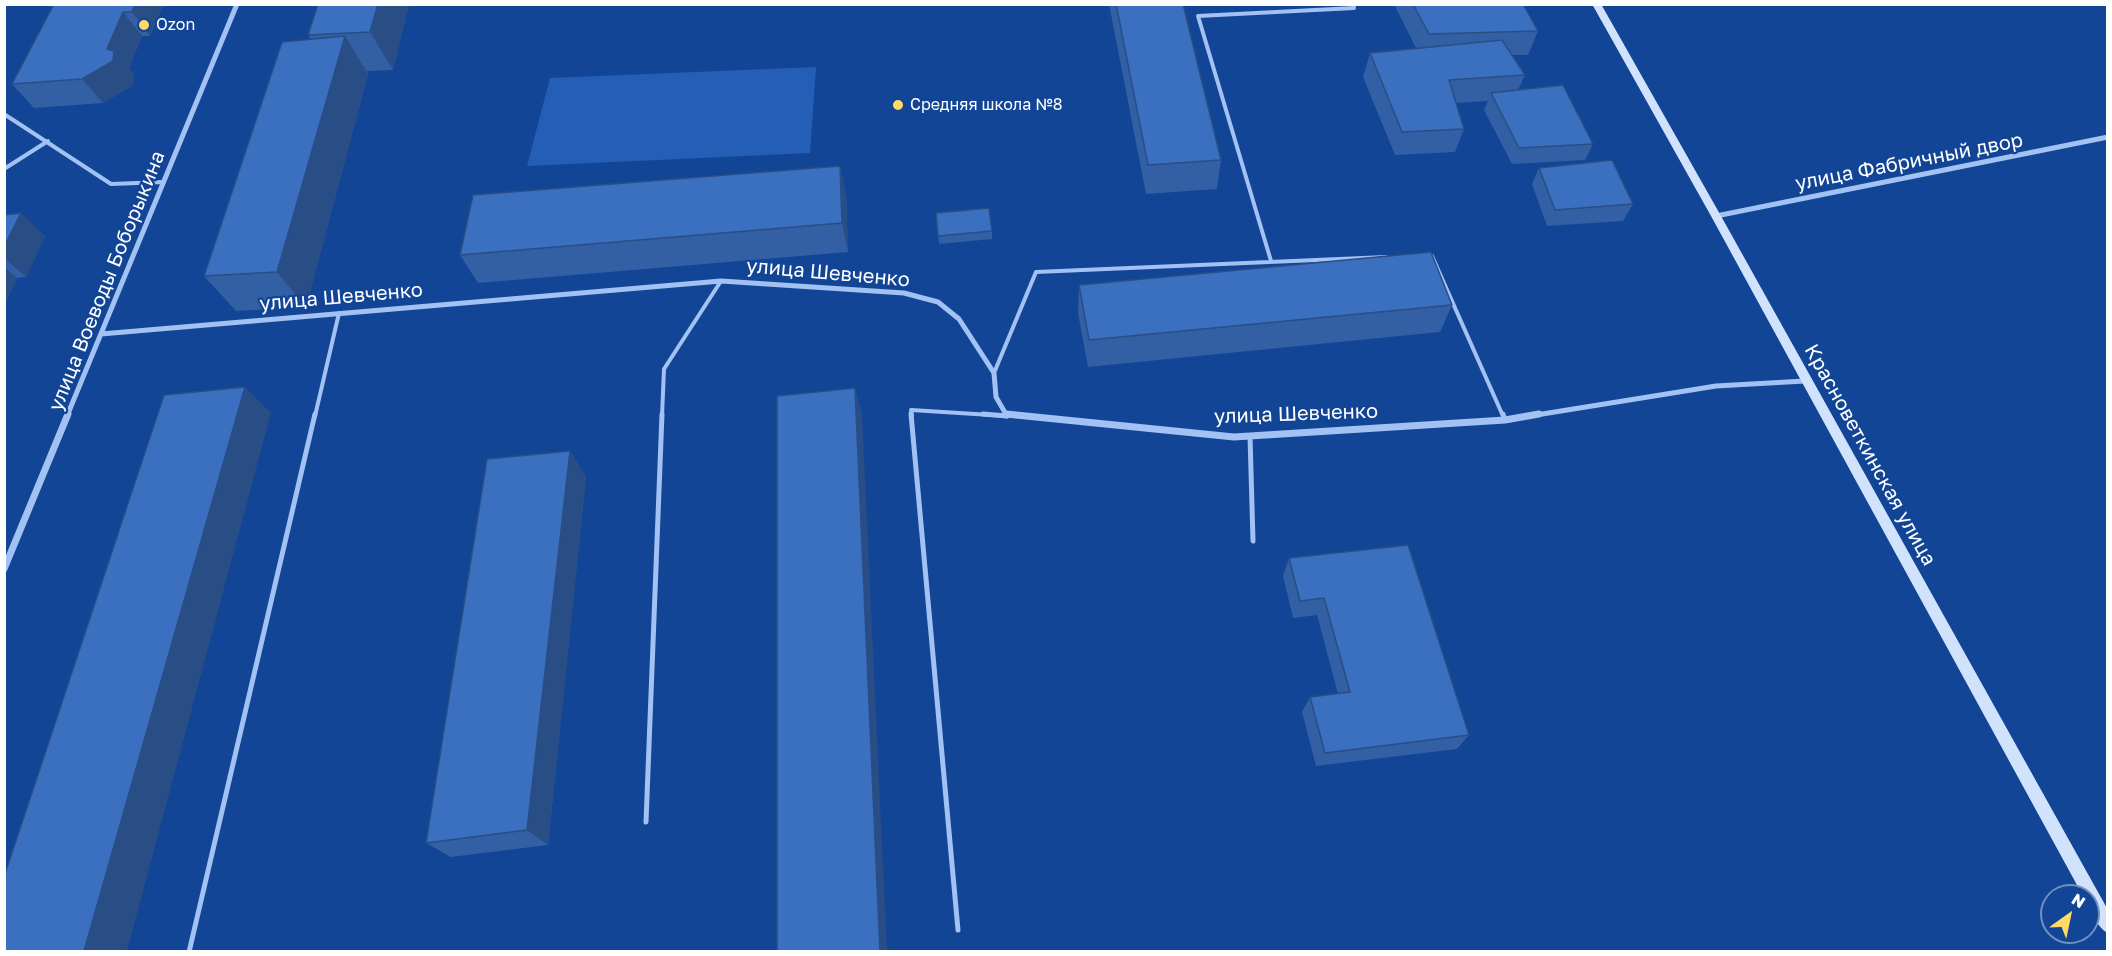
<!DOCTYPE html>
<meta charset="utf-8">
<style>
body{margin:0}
#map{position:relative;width:2112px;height:956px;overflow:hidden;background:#124596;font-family:"Golos Text",sans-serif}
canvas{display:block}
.frame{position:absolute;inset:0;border:6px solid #fff;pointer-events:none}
.north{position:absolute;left:2040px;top:884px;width:60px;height:60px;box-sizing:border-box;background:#124596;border:2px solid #718fc0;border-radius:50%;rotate:33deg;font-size:16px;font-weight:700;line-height:24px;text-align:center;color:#fff}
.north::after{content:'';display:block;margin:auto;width:21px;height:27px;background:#ffda64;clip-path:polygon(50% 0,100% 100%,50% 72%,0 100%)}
</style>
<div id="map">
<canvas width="2112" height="956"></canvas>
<div class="frame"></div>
<div class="north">N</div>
</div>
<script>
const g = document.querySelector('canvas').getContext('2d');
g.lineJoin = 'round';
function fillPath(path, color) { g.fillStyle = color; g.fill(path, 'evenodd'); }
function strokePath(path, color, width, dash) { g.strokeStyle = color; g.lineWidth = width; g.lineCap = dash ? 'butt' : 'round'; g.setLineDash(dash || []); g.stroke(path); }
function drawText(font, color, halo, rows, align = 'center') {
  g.font = font + ' "Golos Text",sans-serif'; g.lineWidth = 4.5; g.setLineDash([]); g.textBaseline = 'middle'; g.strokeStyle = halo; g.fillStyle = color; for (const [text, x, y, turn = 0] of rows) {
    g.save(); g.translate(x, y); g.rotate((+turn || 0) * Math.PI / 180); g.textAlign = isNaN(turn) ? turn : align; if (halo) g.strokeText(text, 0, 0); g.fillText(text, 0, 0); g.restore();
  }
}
fillPath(new Path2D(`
 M816,67L810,153L527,166L550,78Z`), '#255eb6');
strokePath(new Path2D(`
 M4,114L111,184L164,182
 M4,169L48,141
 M1432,256L1503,416
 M1271,261L1198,16L1354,8L1353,4
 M994,373L1036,272L1386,257
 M315,416L339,313
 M662,416L664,369L721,281
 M912,416L911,410L1007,416`), '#a2c2f3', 4);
strokePath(new Path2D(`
 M911,414L958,930
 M983,414L1007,416
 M1503,414L1505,420
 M1250,436L1253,541
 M646,822L662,414
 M189,952L315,414`), '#a2c2f3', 5);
strokePath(new Path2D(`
 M1716,216L2108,137
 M101,334L721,281L904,293L938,302L959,319L994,373L996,397L1007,416
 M67,416L237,4
 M1530,416L1716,386L1805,381`), '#a2c2f3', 5);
strokePath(new Path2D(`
 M1006,414L1234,437L1505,420L1539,414
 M4,569L68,414`), '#a2c2f3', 7);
fillPath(new Path2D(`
 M1592,4H1601L1721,216L2108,910V933C2097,928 2088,907 2088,896H2083L1711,216Z`), '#d1e2fd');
fillPath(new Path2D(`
 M54,4H164L150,36H142L129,68L134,75L133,85L103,103L34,108L12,84Z
 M318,4H409L393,70L367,71L368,74L306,307L236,311L204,276L311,40L308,35Z
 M1109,4H1183L1221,160L1217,189L1146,194Z
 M1394,4H1523L1538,31L1528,55H1512L1525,75L1518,90L1593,144L1585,160L1512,164L1484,110L1488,101L1456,103L1464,129L1455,152L1395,155L1363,77L1370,53L1416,48Z
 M1539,168L1633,204L1623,221L1547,226L1532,184Z
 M846,194L848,252L478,283L460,255Z
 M936,213L992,231V239L939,244Z
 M4,215L45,236L26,277L17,278L4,307Z
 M1079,285L1452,305L1440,332L1088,367L1078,313Z
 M586,476L548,845L451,857L426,843Z
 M1289,558L1469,735L1457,749L1316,766L1302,712L1310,697L1338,694L1317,615L1293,618L1283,576Z`), '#335fa4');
fillPath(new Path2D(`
 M135,4H164L150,36L132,12Z
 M378,4H409L393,70L370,32Z
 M123,12L142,36L129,68L134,75L133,85L103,103L82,79L107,49Z
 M345,36L368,74L306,307L277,272Z
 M840,166L846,194L848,252L842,223Z
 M21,213L45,236L26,277L4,258V247Z
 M4,267L17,278L4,307Z
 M245,387L271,413L127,951H84Z
 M855,388L862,414L887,951H880Z
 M570,451L586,476L548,845L527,830Z`), '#294e86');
const building = new Path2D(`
 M54,4H135L132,12H123L107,49L114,51L113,61L82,79L12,84Z
 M318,4H378L370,32L308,35Z
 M1116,4H1183L1221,160L1148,165Z
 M1413,4H1523L1538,31L1429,34Z
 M345,36L277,272L204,276L282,42Z
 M1502,40L1525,75L1449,80L1464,129L1402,132L1370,53Z
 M1563,85L1593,144L1519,148L1491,93Z
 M1612,160L1633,204L1555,210L1539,168Z
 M840,166L842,223L460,255L473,195Z
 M989,208L992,231L938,236L936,213Z
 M21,213L4,247V215Z
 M1431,252L1452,305L1089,340L1079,285Z
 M245,387L84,951H4V877L164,395Z
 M855,388L880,951H777V396Z
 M570,451L527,830L426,843L487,459Z
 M1408,545L1469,735L1325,753L1310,697L1350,692L1324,598L1300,601L1289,558Z`);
fillPath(building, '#3b6fbf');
strokePath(building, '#294e86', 1.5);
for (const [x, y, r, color] of [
 [144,25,6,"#ffda64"],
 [898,105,6,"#ffda64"]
]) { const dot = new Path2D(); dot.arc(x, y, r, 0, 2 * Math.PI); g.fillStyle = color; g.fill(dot); strokePath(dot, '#124596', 2); }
drawText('16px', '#fff', '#124596', [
 ["Ozon",156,25],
 ["Средняя школа №8",910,105]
], 'left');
drawText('20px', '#fff', '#124596', [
 ["улица Фабричный двор",1909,162,-11],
 ["улица Шевченко",828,273,5],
 ["улица Воеводы Боборыкина",107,281,-68],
 ["улица Шевченко",341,297,-5],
 ["улица Шевченко",1296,414,-2],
 ["Красноветкинская улица",1870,455,61]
]);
</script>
